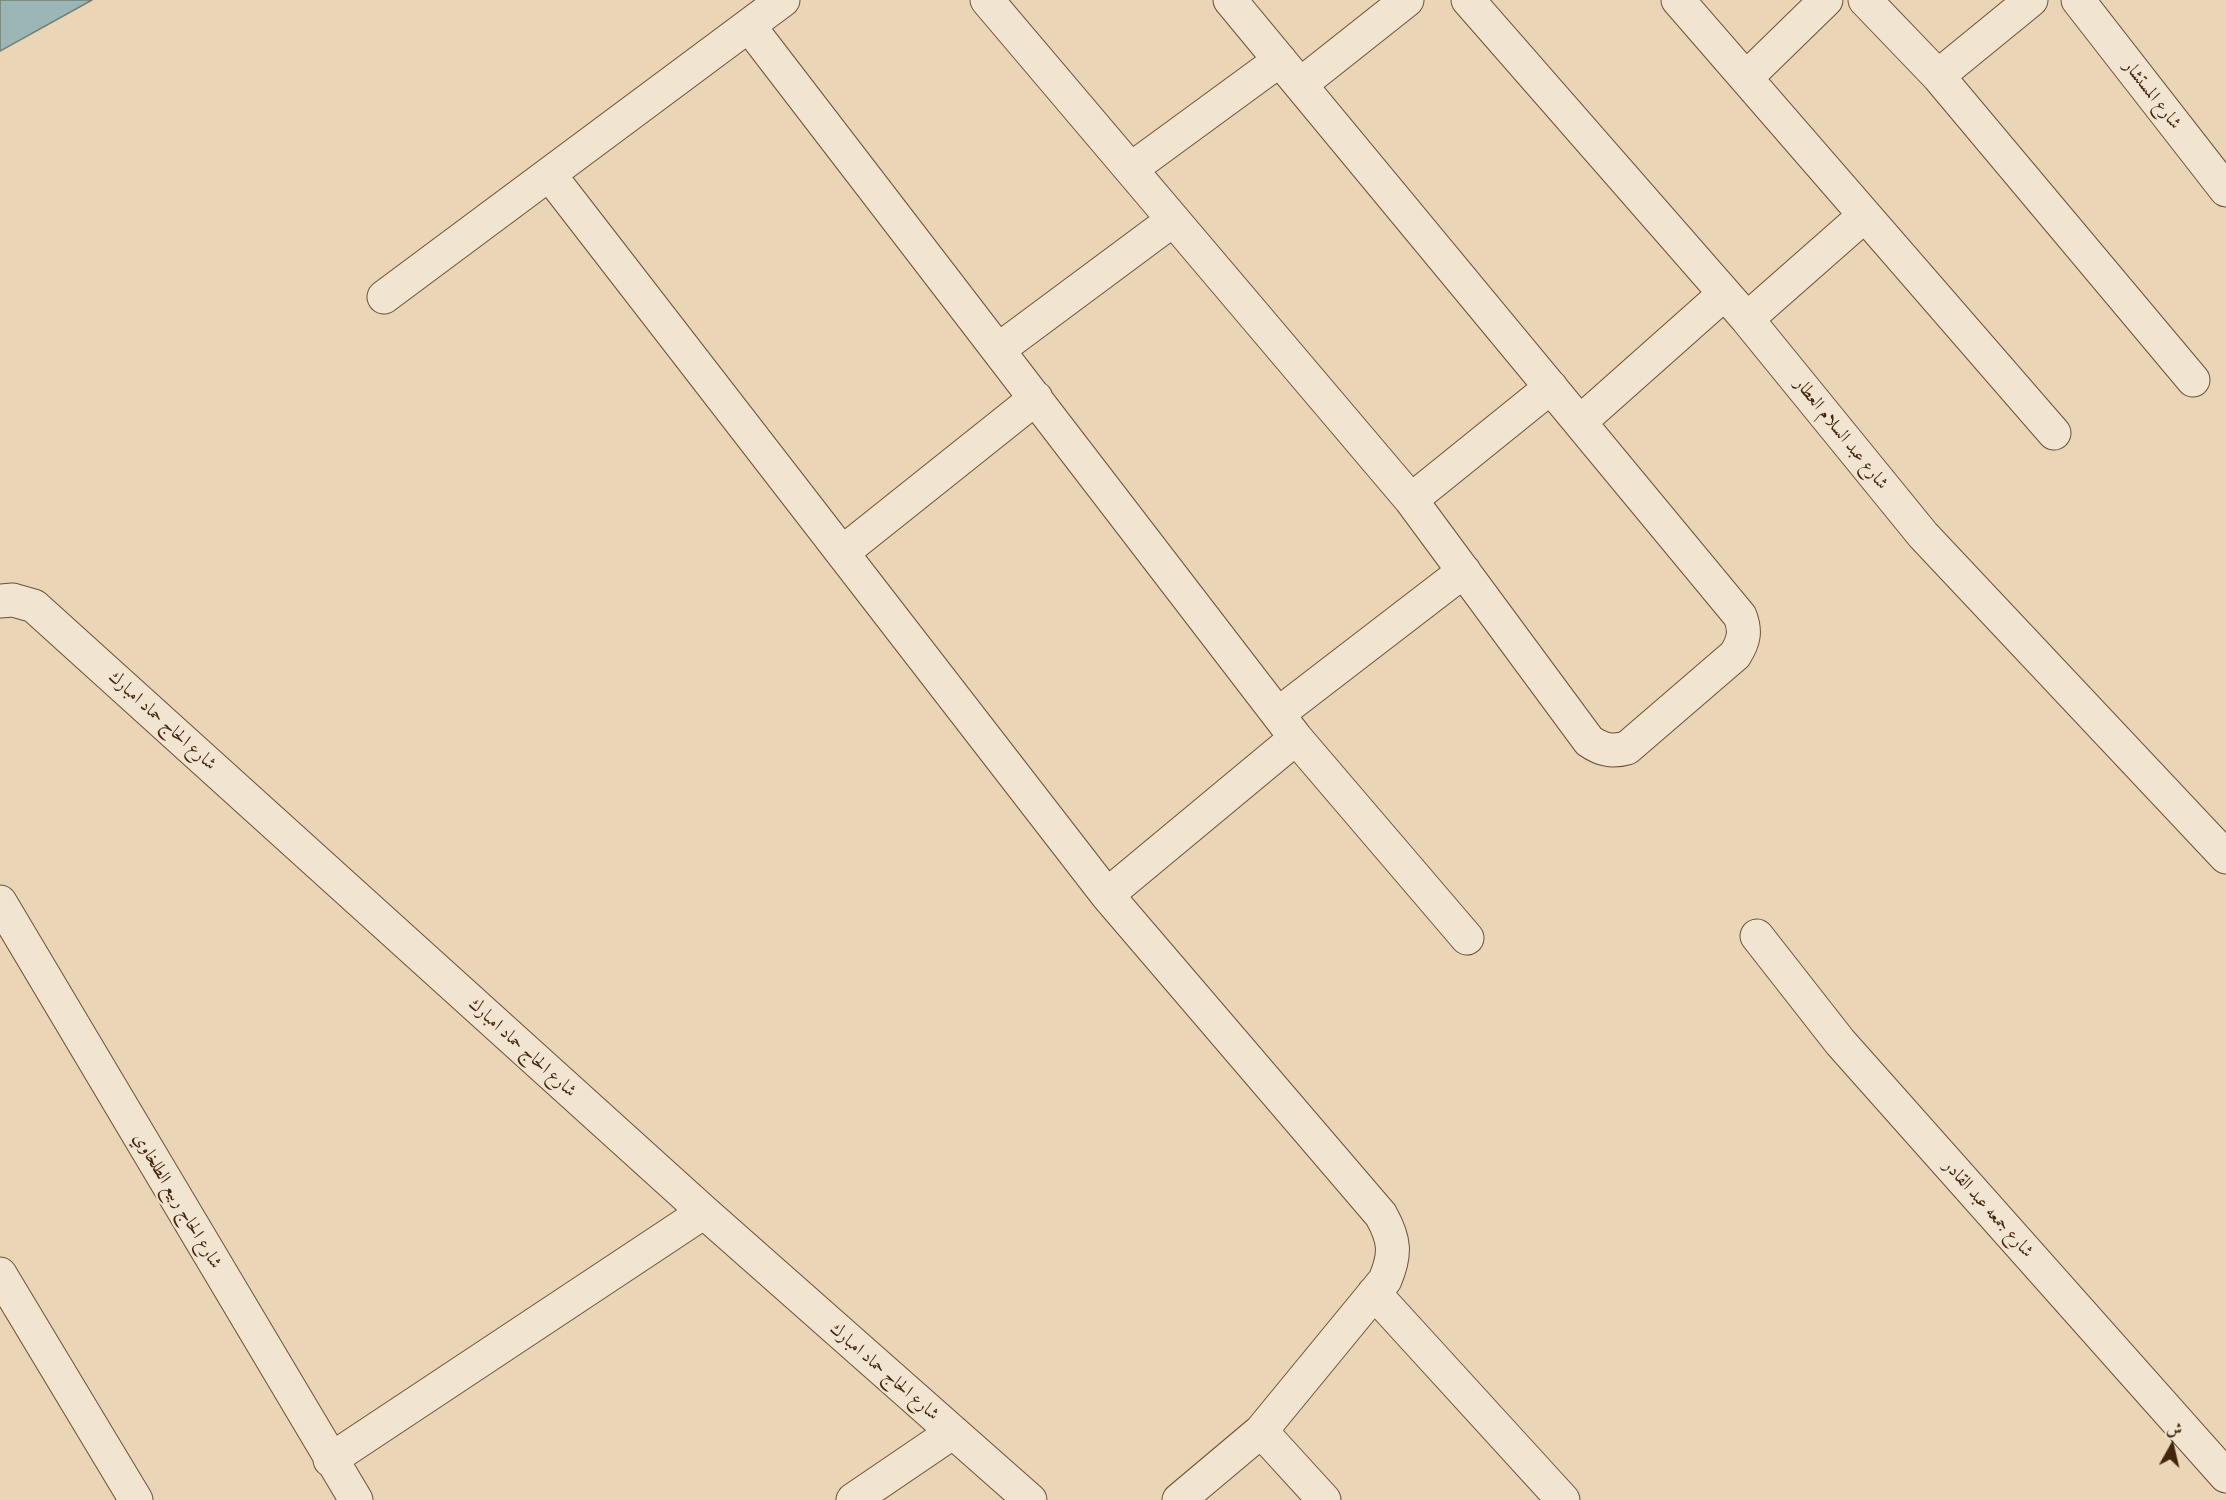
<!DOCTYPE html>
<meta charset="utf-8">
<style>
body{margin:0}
#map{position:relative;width:2226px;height:1500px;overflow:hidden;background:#ead5b6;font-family:"Gentium Book Plus",Amiri,serif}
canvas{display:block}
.north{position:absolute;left:2142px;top:1416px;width:60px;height:60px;-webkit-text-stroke:4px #f1e4d0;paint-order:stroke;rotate:8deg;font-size:16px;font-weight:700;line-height:24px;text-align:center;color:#43250c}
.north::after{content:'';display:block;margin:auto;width:21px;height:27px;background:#43250c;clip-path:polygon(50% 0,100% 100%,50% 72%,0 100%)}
</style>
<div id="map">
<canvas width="2226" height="1500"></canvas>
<div class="north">ش</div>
</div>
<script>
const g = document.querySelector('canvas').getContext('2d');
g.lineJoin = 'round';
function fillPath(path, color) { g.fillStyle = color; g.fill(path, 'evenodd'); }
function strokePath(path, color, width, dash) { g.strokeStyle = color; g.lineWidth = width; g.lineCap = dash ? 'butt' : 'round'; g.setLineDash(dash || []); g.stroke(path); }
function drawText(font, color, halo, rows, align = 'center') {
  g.font = font + ' "Gentium Book Plus",Amiri,serif'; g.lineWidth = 4.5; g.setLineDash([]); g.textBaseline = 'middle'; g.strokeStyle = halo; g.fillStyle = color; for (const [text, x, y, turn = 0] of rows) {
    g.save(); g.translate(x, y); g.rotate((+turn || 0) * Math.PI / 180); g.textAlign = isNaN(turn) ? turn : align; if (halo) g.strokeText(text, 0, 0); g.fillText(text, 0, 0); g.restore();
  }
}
const water = new Path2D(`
 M0,0H92L0,51Z`);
fillPath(water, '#9ab7b6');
strokePath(water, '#777d72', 1.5);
const minor = new Path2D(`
 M987,0L1411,500L1589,741C1602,750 1612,752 1627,748L1735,655C1744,641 1746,631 1740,616L1230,0
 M1468,0L1747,319L1923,535L2226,857
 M1678,0L2054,433
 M1865,0L1938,76L2193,380
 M2078,0L2226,190
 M749,26L1296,738L1467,938
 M1938,76L2031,0
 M1747,77L1826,0
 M1301,84L1407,0
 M1131,169L1280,60
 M549,174L1107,895L1381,1215C1395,1240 1396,1254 1385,1280L1261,1431L1179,1500
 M384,297L783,0
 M1747,319L1864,216
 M998,350L1173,220
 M1580,422L1724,294
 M1411,500L1551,387
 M843,552L1036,398
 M0,601L13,600L34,606L704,1212L1030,1500
 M1278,714L1464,571
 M1107,895L1296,738
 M0,902L356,1500
 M1757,936L1840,1042L2226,1476
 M0,1274L136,1500
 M1374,1293L1563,1500
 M1261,1431L1324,1500
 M330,1460L704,1212
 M853,1500L953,1432`);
strokePath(minor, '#6d5136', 35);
strokePath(minor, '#f1e4d0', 33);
drawText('18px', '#43250c', '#f1e4d0', [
 ["شارع المستشار",2152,95,52],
 ["شارع عبد السلام العطار",1841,434,51],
 ["شارع الحاج حماد امبارك",162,721,42],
 ["شارع الحاج حماد امبارك",522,1048,42],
 ["شارع الحاج ربيع الطلخاوي",177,1201,59],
 ["شارع جمعه عبد القادر",1988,1209,48],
 ["شارع الحاج حماد امبارك",884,1372,41]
]);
</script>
